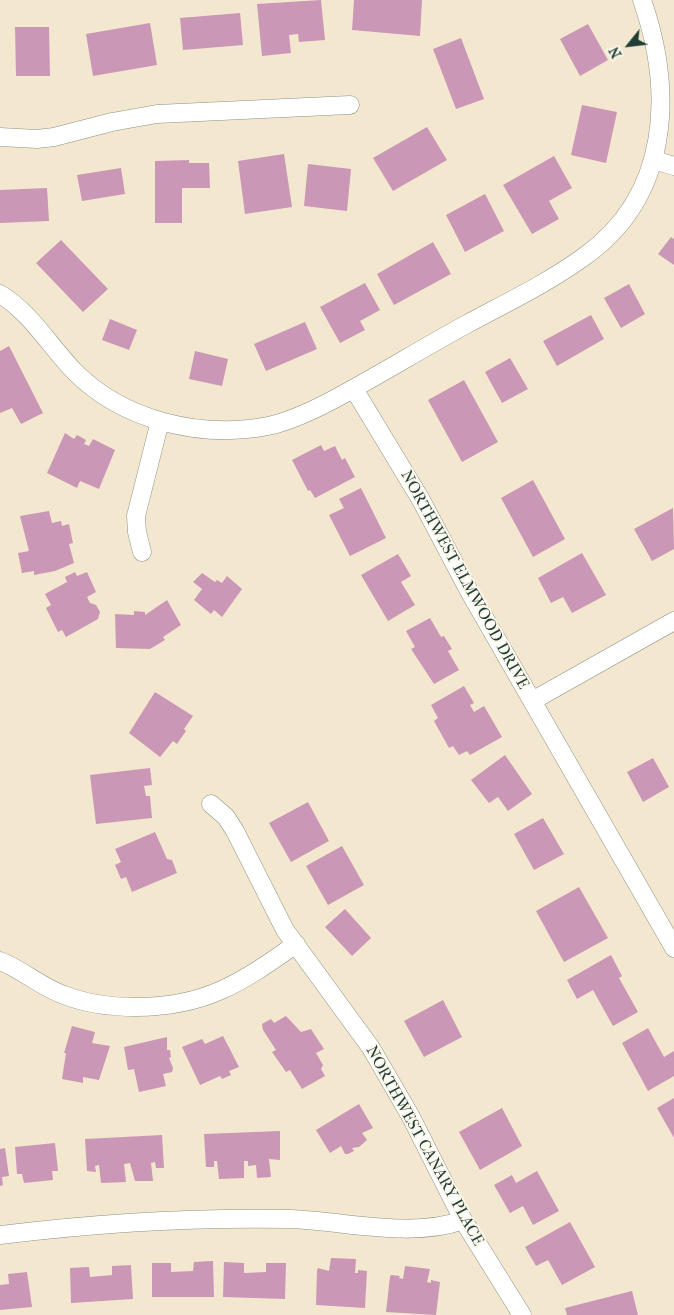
<!DOCTYPE html>
<style>
body{margin:0}
#map{position:relative;width:674px;height:1315px;overflow:hidden;background:#f4e7cf;font-family:"IM FELL French Canon",serif}
canvas{display:block}
.north{position:absolute;left:604px;top:20px;width:50px;height:50px;-webkit-text-stroke:4px #fbf7ec;paint-order:stroke;rotate:241deg;font-size:14px;font-weight:700;line-height:20px;text-align:center;color:#1f3d34}
.north::after{content:'';display:block;margin:auto;width:18px;height:22px;background:#1f3d34;clip-path:polygon(50% 0,100% 100%,50% 72%,0 100%)}
</style>
<div id="map">
<canvas width="674" height="1315"></canvas>
<div class="north">N</div>
</div>
<script>
const g = document.querySelector('canvas').getContext('2d');
g.lineJoin = 'round';
function fillPath(path, color) { g.fillStyle = color; g.fill(path, 'evenodd'); }
function strokePath(path, color, width, dash) { g.strokeStyle = color; g.lineWidth = width; g.lineCap = dash ? 'butt' : 'round'; g.setLineDash(dash || []); g.stroke(path); }
function drawText(font, color, halo, rows, align = 'center') {
  g.font = font + ' "IM FELL French Canon",serif'; g.lineWidth = 4; g.setLineDash([]); g.textBaseline = 'middle'; g.strokeStyle = halo; g.fillStyle = color; for (const [text, x, y, turn = 0] of rows) {
    g.save(); g.translate(x, y); g.rotate((+turn || 0) * Math.PI / 180); g.textAlign = isNaN(turn) ? turn : align; if (halo) g.strokeText(text, 0, 0); g.fillText(text, 0, 0); g.restore();
  }
}
fillPath(new Path2D(`
 M321,0L325,40L299,42L298,34L289,35L291,53L262,56L257,4Z
 M354,0H422L420,36L352,30Z
 M240,13L243,45L183,50L180,18Z
 M150,23L157,65L93,76L86,34Z
 M588,24L608,60L580,76L560,39Z
 M15,27H49L50,76H16Z
 M461,38L484,99L456,109L433,49Z
 M582,105L617,112L606,163L571,155Z
 M427,127L447,160L393,191L373,158Z
 M284,154L292,207L245,214L238,161Z
 M554,156L572,188L549,201L559,219L532,234L503,185Z
 M189,160V163H209L210,188H182V223H155V161Z
 M308,164L351,169L347,211L304,206Z
 M121,168L125,194L82,201L77,175Z
 M47,188L49,221L0,223V190Z
 M485,194L504,231L465,252L446,215Z
 M671,237L674,239V265L658,254Z
 M61,240L108,289L83,312L36,263Z
 M433,242L451,274L394,305L377,274Z
 M365,283L380,310L360,321L365,330L340,343L320,307Z
 M629,284L645,314L621,328L604,298Z
 M591,315L604,339L557,366L543,341Z
 M110,319L137,330L129,350L102,340Z
 M305,322L317,349L266,371L254,344Z
 M9,346L43,413L21,424L12,408L0,413V351Z
 M195,351L228,359L222,386L189,379Z
 M510,358L528,389L502,403L485,372Z
 M464,380L498,442L462,462L428,400Z
 M65,433L74,439L77,435L86,440L84,444L89,446L93,439L115,450L99,489L80,481L77,488L47,473Z
 M321,445L324,451L335,446L342,460L345,458L355,477L315,498L310,490L308,491L292,460Z
 M533,480L565,539L533,557L501,498Z
 M361,488L386,538L350,556L329,515L344,508L339,499Z
 M673,508L674,549L652,561L634,529Z
 M49,511L52,523L61,521L62,526L69,524L73,543L69,544L74,563L55,571L34,575V571L22,573L18,553L29,551L20,516Z
 M582,553L606,595L572,613L563,597L551,603L538,578Z
 M398,554L411,576L401,582L415,605L388,621L361,575Z
 M75,572L77,576L87,572L96,592L87,597L90,603L96,605L100,612L98,619L66,637L62,630L58,632L46,608L51,605L45,594L67,582L65,577Z
 M202,573L215,582L217,580L222,583L227,576L242,589L222,617L214,610L211,614L194,600L202,589L193,582Z
 M167,600L181,625L163,637L165,640L150,649L116,648L115,614L134,615V611L145,612V615Z
 M430,618L441,637L444,636L452,649L448,651L459,670L434,684L411,649L415,647L406,631Z
 M464,686L474,703L470,705L474,712L484,706L502,737L470,755L467,751L459,755L453,746L449,748L434,721L438,718L431,705Z
 M155,692L193,716L184,729L186,731L177,744L173,741L160,757L129,733Z
 M505,755L532,794L508,811L498,797L489,803L471,780Z
 M653,758L669,787L643,802L627,772Z
 M150,768L152,785L144,786L146,796H150L152,818L96,824L90,775Z
 M308,802L329,841L291,862L269,823Z
 M543,818L564,854L534,870L514,834Z
 M155,832L167,859L172,860L177,873L132,892L126,877L121,879L115,865L121,862L115,849Z
 M342,846L364,885L328,905L306,866Z
 M579,887L608,938L564,962L536,911Z
 M345,909L371,938L352,956L325,927Z
 M611,955L622,976L619,978L638,1012L613,1026L593,990L577,999L567,980Z
 M443,1000L462,1037L424,1057L404,1021Z
 M286,1016L301,1032L311,1029L324,1049L316,1053L323,1065L321,1069L325,1076L302,1089L290,1070L286,1072L272,1052L276,1050L263,1030L262,1024L271,1019L274,1023Z
 M72,1026L95,1032L92,1043L110,1046L99,1080L83,1077V1083L62,1079L66,1053H64Z
 M648,1028L664,1057L674,1051V1076L648,1091L622,1043Z
 M223,1036L239,1067L229,1071L231,1075L222,1079L220,1076L200,1085L182,1047L202,1039L205,1044Z
 M167,1037V1050H170L171,1057L169,1058L173,1068L172,1072L163,1074L166,1086L139,1092L134,1069L128,1070L124,1047Z
 M674,1098V1138L657,1108Z
 M359,1104L373,1128L362,1133L367,1140L359,1147L352,1148L354,1151L348,1154H345L341,1146L330,1153L316,1130Z
 M502,1108L522,1146L480,1170L459,1132Z
 M280,1131V1160L269,1159L271,1177L257,1178L256,1165L248,1166V1161H244V1178L219,1179L217,1161H214V1167H206L204,1134Z
 M162,1135L164,1168H156L155,1162L151,1163L153,1181H135L130,1163L124,1164L126,1182L101,1183L99,1165L95,1166L96,1172L87,1171L85,1139Z
 M55,1143L58,1171H52L53,1180L24,1183L22,1174H17L15,1147Z
 M5,1148L9,1176L2,1177L3,1185L0,1186V1149Z
 M537,1171L559,1211L533,1225L523,1206L510,1213L494,1185L512,1175L516,1183Z
 M570,1222L595,1267L562,1285L548,1260L536,1266L525,1247Z
 M331,1258L356,1259L355,1273H358V1270L367,1271L365,1308L316,1305L317,1271L318,1268L329,1271Z
 M213,1261L214,1297H152V1263H171V1272L193,1271L194,1262Z
 M224,1262L244,1263V1273L266,1272V1263H286L285,1299L223,1297Z
 M131,1265L133,1299L71,1303L70,1268L89,1267L90,1277L112,1275V1266Z
 M405,1266L430,1269L427,1282L431,1283V1280L440,1282L436,1315L386,1312L390,1277L391,1275L400,1276L399,1278L403,1279Z
 M27,1272L32,1307L0,1310V1285L9,1284L8,1274Z
 M632,1291L638,1315H567L565,1308Z`), '#cb97b6');
const street = new Path2D(`
 M0,137L37,139L54,137L112,122L157,114L350,105
 M657,161L674,166
 M0,294C31,313 49,345 74,371C123,421 201,439 268,426C288,422 307,413 325,404C373,379 419,350 467,324C506,303 548,283 585,256C670,195 674,92 642,0
 M354,389L421,500L469,591L674,948
 M142,552L137,532L136,516L160,421
 M532,701L674,621
 M211,804L226,817L235,831L285,930L371,1048L411,1117L463,1220L522,1315
 M0,961C23,970 41,987 64,995C87,1004 111,1007 136,1007C205,1007 241,983 296,944
 M0,1235C97,1223 193,1217 291,1219C344,1221 412,1239 463,1220`);
strokePath(street, '#8a9282', 19);
strokePath(street, '#fff', 18);
drawText('16px', '#1f3d34', '#fbf7ec', [
 ["NORTHWEST ELMWOOD DRIVE",464,580,61],
 ["NORTHWEST CANARY PLACE",424,1146,61]
]);
</script>
